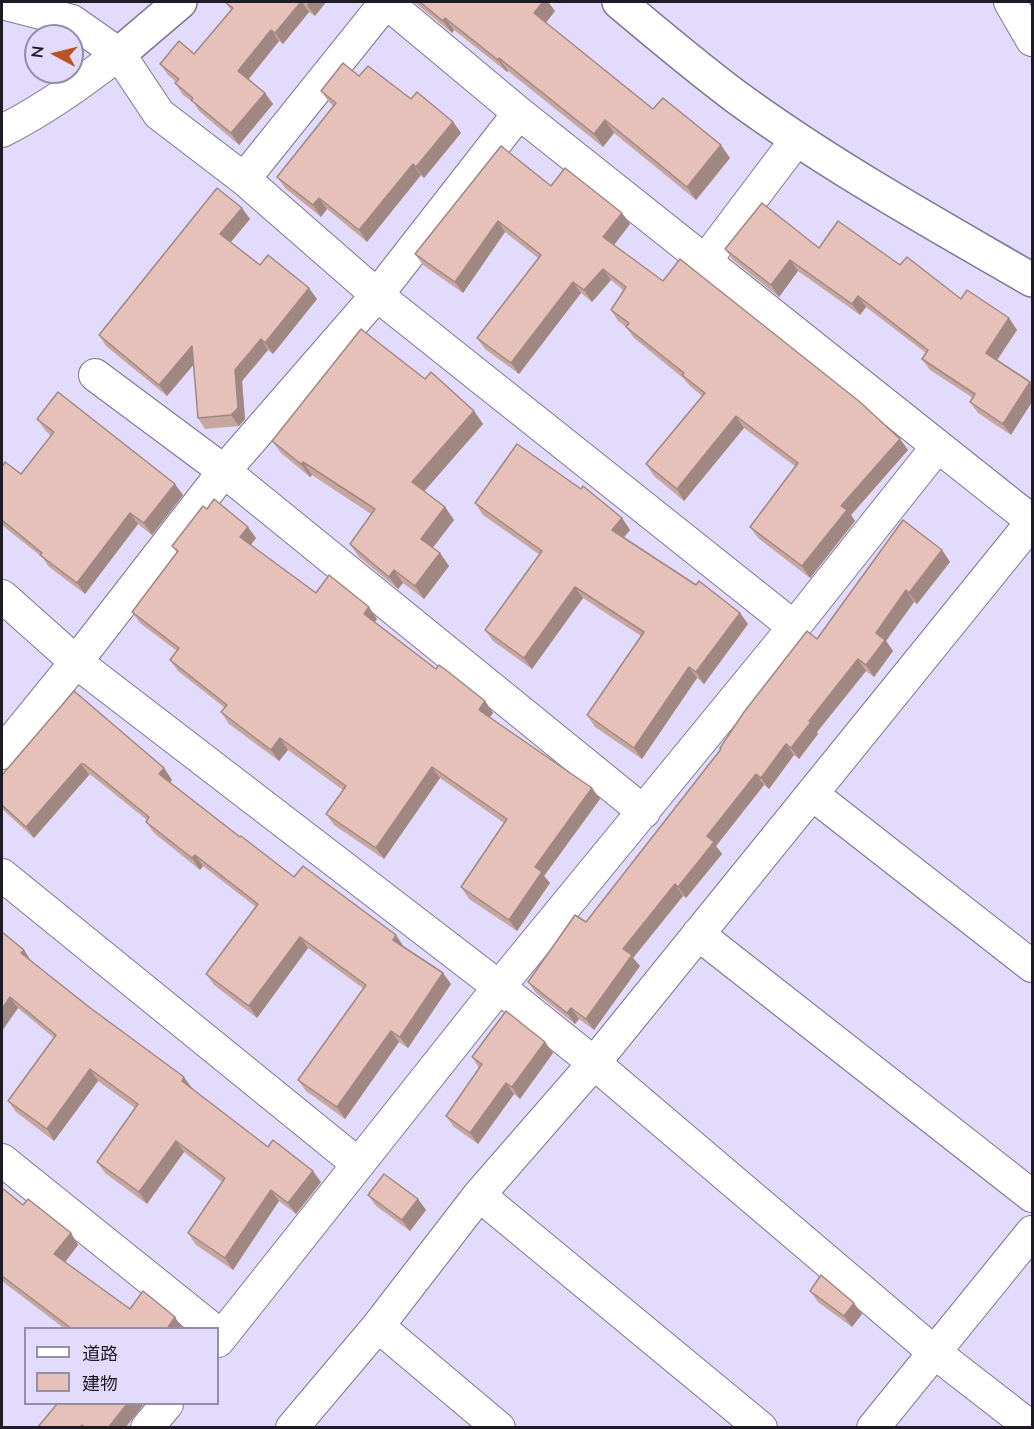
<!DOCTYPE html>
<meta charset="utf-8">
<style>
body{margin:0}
#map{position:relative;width:1034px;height:1429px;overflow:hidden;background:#e3dbfb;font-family:"Nunito Sans","Noto Sans JP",sans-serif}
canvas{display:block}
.frame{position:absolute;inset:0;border:3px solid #1e1a26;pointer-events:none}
.legend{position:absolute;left:24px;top:1327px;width:195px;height:78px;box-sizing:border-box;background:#e3dbfb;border:2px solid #948ea6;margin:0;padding:8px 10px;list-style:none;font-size:18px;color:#1e1a26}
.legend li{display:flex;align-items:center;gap:12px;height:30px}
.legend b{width:30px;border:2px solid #948ea6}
.north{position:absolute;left:24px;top:24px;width:60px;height:60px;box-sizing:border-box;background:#e3dbfb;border:2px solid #948ea6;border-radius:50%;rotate:277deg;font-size:16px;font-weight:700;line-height:24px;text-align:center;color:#1e1a26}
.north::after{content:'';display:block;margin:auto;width:21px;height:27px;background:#b85421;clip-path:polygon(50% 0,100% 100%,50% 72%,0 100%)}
</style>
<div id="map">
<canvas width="1034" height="1429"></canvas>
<div class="frame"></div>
<ul class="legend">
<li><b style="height:8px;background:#fff"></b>道路</li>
<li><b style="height:16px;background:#e6c1b9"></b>建物</li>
</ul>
<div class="north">N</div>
</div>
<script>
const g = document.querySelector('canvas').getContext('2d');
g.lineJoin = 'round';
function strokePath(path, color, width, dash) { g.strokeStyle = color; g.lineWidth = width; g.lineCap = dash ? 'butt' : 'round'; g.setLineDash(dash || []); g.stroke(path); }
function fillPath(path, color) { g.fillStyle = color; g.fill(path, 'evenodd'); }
const minor = new Path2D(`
 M1010,2L1032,40
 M2,3L72,21L119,54L159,114L244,179L377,295L794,627
 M2,131C44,110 81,83 119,54
 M244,179L386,2L519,113L1032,521
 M705,261L797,139
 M95,375L224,471L644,812
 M2,596L76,662L499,987L594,1063L934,1352L1032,1428
 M2,753L76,662L224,471L377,295L519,113
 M812,794L1032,966
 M2,875L358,1164
 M698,934L1032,1196
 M2,1160L211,1328
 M479,1195L761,1428
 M378,1326L499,1428
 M218,1341L499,987L794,627L937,447
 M147,1428L167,1404
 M292,1428L378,1326L479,1195L594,1063L1032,522
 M873,1428L1032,1232`);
const tertiary = new Path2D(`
 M619,2C657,34 695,66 735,96C829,165 932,222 1032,280
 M119,54L180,2`);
strokePath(minor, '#7d7592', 34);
strokePath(tertiary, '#7d7592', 36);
strokePath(minor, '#fff', 32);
strokePath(tertiary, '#fff', 33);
fillPath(new Path2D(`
 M227,2H326L315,16L309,12L283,44L279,41L249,79L265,93L273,104L239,145L199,111L194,103L183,95L175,83L176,82L168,75L160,64L194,54L231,10L226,3Z
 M414,2H548L555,11L546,23L653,109L730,158L696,200L614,133L603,147L508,71L507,72L454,30L452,33Z
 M321,91L411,99L453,122L461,133L424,178L421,175L367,242L327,209L321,217L285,188L277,177L333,106L329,102Z
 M551,186L622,213L630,224L614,245L663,281L900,439L908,450L851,515L855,521L810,578L758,538L750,527L796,467L744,428L684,501L654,476L646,464L702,396L690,386L683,378L634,338L626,327L618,321L611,310L624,291L611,280L592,302L581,293L519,374L485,349L477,338L538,258L505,232L463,293L423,265L415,254Z
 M242,208L250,219L231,242L260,265L317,299L273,354L268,350L242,381L245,419L239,426L205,429L198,418L194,364L167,396L106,346L99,335Z
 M819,248L900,265L961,299L1009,318L1017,330L996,360L1011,435L978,413L970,402L973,398L930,370L922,359L926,353L866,307L860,315L798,271L779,297L733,260L725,249Z
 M425,379L474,411L483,424L424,491L445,507L454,520L433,548L440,553L449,566L424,599L403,583L398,589L359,557L350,544L371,514L312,475L310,477L281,453L272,441Z
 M37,419L183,495L152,535L138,524L85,594L48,566L43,558L2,525V467L21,474L51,436L45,430Z
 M475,503L622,518L630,530L623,538L740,613L748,624L704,684L697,678L642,759L595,727L587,715L641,636L583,598L532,669L493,641L485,630L540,555L483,515Z
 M207,509L256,538L251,545L316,593L377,619L375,622L436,669L485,701L493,713L490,717L592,788L600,799L544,876L550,883L517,931L469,899L461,887L504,823L440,778L384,859L334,825L326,814L343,790L288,750L279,761L229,724L221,712L225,708L178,671L170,660L177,651L140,623L132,612L177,553L172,546Z
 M942,550L950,562L917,604L914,602L886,641L893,651L874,677L866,671L817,732L818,734L799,759L794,755L769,789L764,785L716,846L722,854L686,898L683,896L633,958L640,966L594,1030L579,1019L575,1024L536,993L528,982L586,922L817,639Z
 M74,691L164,768L172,780L170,782L240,837L294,877L404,947L451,984L408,1048L399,1042L345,1119L306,1091L298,1080L364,989L308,948L257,1018L214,985L206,974L256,907L203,866L200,870L154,833L146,822L147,820L91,775H89L34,838L2,809V775Z
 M24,950L31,961L192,1089L268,1147L321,1182L296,1214L279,1201L233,1270L196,1245L188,1233L222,1182L184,1152L147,1204L105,1173L97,1162L135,1108L98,1081L54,1141L16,1112L8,1101L54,1038L18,1008L2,1031Z
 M545,1042L553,1053L520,1099L514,1094L478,1144L454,1127L446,1116L479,1068L472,1057Z
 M2,1188L23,1205L71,1233L78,1245L65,1262L130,1309L183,1328L65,1329L2,1281Z
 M368,1195L418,1199L426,1210L410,1231L376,1206Z
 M810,1291L862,1314L852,1327L818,1302Z`), '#c6a69f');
fillPath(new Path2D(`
 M301,2H302L309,12L283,44L275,33Z
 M309,2H326L315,16L307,5Z
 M543,2H548L555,11L543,26L534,13Z
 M445,18L454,30L452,33L443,21Z
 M271,30L279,41L246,82L238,71Z
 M499,58L508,71L507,72L498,60Z
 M265,93L273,104L239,145L231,133Z
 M605,120L614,133L603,147L594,134Z
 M453,122L461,133L424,178L416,167Z
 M721,145L730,158L696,200L687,187Z
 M413,164L421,175L367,242L359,230Z
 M319,198L327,209L321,217L313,205Z
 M242,208L250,219L228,245L220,234Z
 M622,213L630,224L611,249L603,237Z
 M498,221L505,232L463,293L455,282Z
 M790,260L798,271L779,297L771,285Z
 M603,269L611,280L592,302L584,290Z
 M573,282L581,293L519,374L511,363Z
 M309,288L317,299L273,354L265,343Z
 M858,296L866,307L860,315L852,304Z
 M1009,318L1017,330L994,365L986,353Z
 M261,339L268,350L242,381L245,419L239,426L231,415L235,370Z
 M192,346L200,357L167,396L159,385Z
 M1030,382L1032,386V402L1011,435L1003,424Z
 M474,411L483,424L421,495L412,482Z
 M736,416L744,428L684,501L677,489Z
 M900,439L908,450L851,515L855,521L810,578L802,566L841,506Z
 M303,462L312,475L310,477L301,464Z
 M175,484L183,495L152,535L144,523Z
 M445,507L454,520L430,551L421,539Z
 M130,513L138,524L85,594L77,583Z
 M622,518L630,530L620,542L612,530Z
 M248,527L256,538L248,548L240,537Z
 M942,550L950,562L917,604L909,593Z
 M440,553L449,566L424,599L415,586Z
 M394,570L403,583L398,589L389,577Z
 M575,587L583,598L532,669L524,658Z
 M906,590L914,602L886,641L893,651L874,677L866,665L876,633Z
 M369,607L377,619L372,626L364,614Z
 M740,613L748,624L704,684L696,672Z
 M858,659L866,671L817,732L818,734L799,759L791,748L809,721Z
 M689,667L697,678L642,759L634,748Z
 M485,701L493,713L487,721L479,710Z
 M280,738L288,750L279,761L271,750Z
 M786,744L794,755L769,789L761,778Z
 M81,764L89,775L34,838L26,827Z
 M432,767L440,778L384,859L376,848Z
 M164,768L172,780L167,785L159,774Z
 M756,774L764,785L716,846L722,854L686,898L678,887L707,836Z
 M592,788L600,799L544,876L550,883L517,931L509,920L535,867Z
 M195,855L203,866L200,870L192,858Z
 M675,884L683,896L633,958L640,966L594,1030L586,1019L623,949Z
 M396,935L404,947L393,940Z
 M300,937L308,948L257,1018L249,1006Z
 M24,950L31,961L21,953Z
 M443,973L451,984L408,1048L400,1037Z
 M10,997L18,1008L2,1031V1009Z
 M571,1008L579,1019L575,1024L567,1013Z
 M391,1031L399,1042L345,1119L337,1107Z
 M545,1042L553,1053L520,1099L512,1087Z
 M90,1069L98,1081L54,1141L47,1129Z
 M184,1077L192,1088L190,1092L182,1081Z
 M506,1083L514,1094L478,1144L470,1133Z
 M176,1141L184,1152L147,1204L139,1192Z
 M313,1171L321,1182L296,1214L288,1203Z
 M271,1190L279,1201L233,1270L225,1258Z
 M418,1199L426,1210L410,1231L402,1220Z
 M71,1233L78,1245L62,1266L54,1254Z
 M854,1303L862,1314L852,1327L844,1316Z
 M175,1317L183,1329H167Z
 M127,1404H144L125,1428H108Z`), '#a18782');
const building = new Path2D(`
 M227,2H301L275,33L271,30L238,71L265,93L231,133L191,100L193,98L175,83L179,79L160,64L179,41L194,54L233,8L226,3Z
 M420,2H543L534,13L653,109L663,98L721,145L687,187L605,120L594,134L499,58L498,60L445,18L443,21Z
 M343,63L359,76L368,66L411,99L417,92L453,122L416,167L413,164L359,230L319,198L313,205L277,177L336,103L321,91Z
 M501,146L551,186L565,168L622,213L603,237L663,281L680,259L860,402L900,439L841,506L847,510L802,566L750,527L798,463L736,416L677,489L646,464L705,393L682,375L684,373L626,327L629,323L611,310L626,287L603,269L584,290L573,282L511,363L477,338L541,255L498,221L455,282L415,254Z
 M217,188L242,208L220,234L260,265L268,255L309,288L265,343L261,339L235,370L238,408L231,415L198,418L192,346L159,385L99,335Z
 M762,203L819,248L838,221L900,265L907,257L961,299L967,290L1009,318L986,353L1030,382L1003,424L970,402L975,394L922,359L928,350L858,296L852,304L790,260L771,285L725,249Z
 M361,329L425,379L431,372L474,411L412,482L445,507L421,539L440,553L415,586L394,570L389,577L350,544L375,509L303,462L301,464L272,441Z
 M58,392L175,484L144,523L130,513L77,583L40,555L42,553L2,520V467L5,462L21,474L54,432L37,419Z
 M517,444L581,489L583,486L622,518L612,530L696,585L699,581L740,613L696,672L689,667L634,748L587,715L644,632L575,587L524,658L485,630L542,551L475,503Z
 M214,499L248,527L240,537L316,593L329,575L369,607L364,614L436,669L439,665L446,670L485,701L479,710L592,788L535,867L542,872L509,920L461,887L507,819L432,767L376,848L326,814L346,786L280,738L271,750L221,712L227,705L170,660L179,648L132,612L178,551L172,546L203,506L207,509Z
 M903,520L942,550L909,593L906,590L876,633L885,640L866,665L858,659L809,721L811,722L791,748L786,744L761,778L756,774L707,836L714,842L678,887L675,884L623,949L632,955L586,1019L571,1008L567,1013L528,982L575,915L586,922L721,749L720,748L744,712L807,631L817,639Z
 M74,691L164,768L159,774L240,837L241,836L294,877L303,866L396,935L393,940L443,973L400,1037L391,1031L337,1107L298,1080L366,985L300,937L249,1006L206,974L258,904L195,855L192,858L146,822L149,817L84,764H81L26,827L2,805V775Z
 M2,932L24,950L21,953L89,1007L184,1077L182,1081L268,1147L273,1140L313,1171L288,1203L271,1190L225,1258L188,1233L225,1178L176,1141L139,1192L97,1162L138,1104L90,1069L47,1129L8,1101L56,1035L10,997L2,1009Z
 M506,1011L545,1042L512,1087L506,1083L470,1133L446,1116L482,1064L472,1057Z
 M384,1174L418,1199L402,1220L368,1195Z
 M2,1188L23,1205L28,1199L71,1233L54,1254L130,1309L143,1291L175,1317L167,1329H72L2,1276Z
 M821,1275L854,1303L844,1316L810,1291Z
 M57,1404H127L108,1428H85L82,1425L80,1428H37Z`);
fillPath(building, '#e6c1b9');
strokePath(building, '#a18782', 1.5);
</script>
